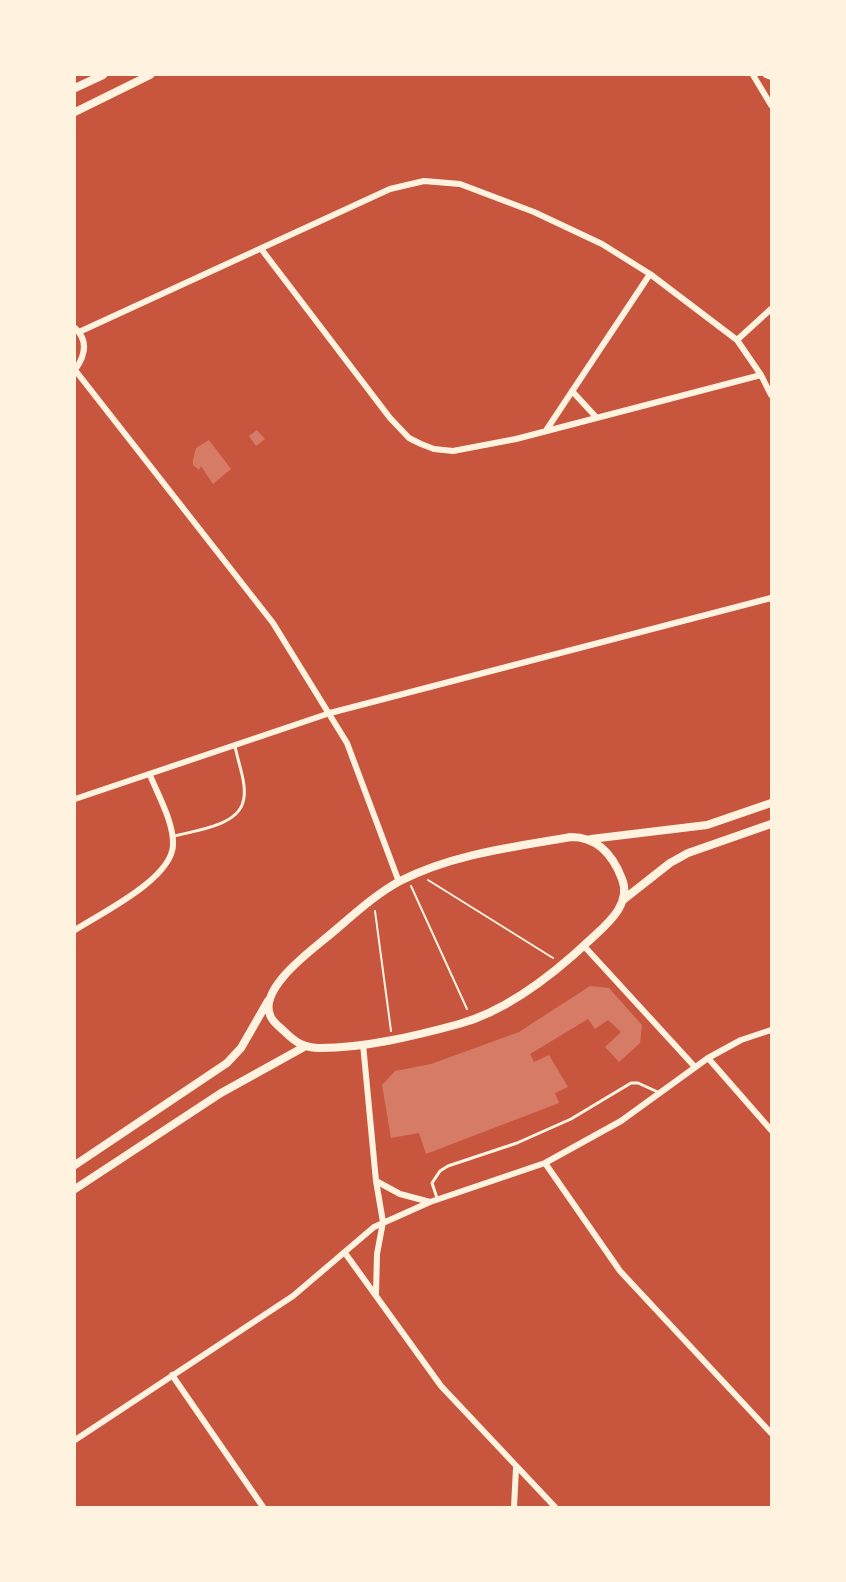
<!DOCTYPE html>
<style>
body{margin:0}
#map{position:relative;width:846px;height:1582px;overflow:hidden;background:#c8553d;font-family:"IBM Plex Sans",sans-serif}
canvas{display:block}
.frame{position:absolute;inset:0;border:76px solid #fff3e0;pointer-events:none}
</style>
<div id="map">
<canvas width="846" height="1582"></canvas>
<div class="frame"></div>
</div>
<script>
const g = document.querySelector('canvas').getContext('2d');
g.lineJoin = 'round';
function fillPath(path, color) { g.fillStyle = color; g.fill(path, 'evenodd'); }
function strokePath(path, color, width, dash) { g.strokeStyle = color; g.lineWidth = width; g.lineCap = dash ? 'butt' : 'round'; g.setLineDash(dash || []); g.stroke(path); }
fillPath(new Path2D(`
 M257,430L265,439L256,446L249,436Z
 M209,440L231,469L213,484L201,466L199,470L193,465V460L196,448Z
 M590,986L609,988L642,1025L640,1043L619,1062L605,1047L621,1032L608,1020L595,1029L588,1019L530,1054L534,1062L549,1055L568,1087L555,1093L559,1103L426,1154L419,1133L391,1138L382,1085L395,1071L431,1064L519,1032Z`), '#d67c66');
strokePath(new Path2D(`
 M428,880L553,958
 M411,886L467,1009
 M375,911L391,1031`), '#fff3e0', 2);
strokePath(new Path2D(`
 M174,836C194,831 237,826 243,802C248,786 238,763 235,746
 M437,1198L432,1183L440,1171L448,1166L517,1143L571,1119L631,1083H638L660,1093`), '#fff3e0', 3);
strokePath(new Path2D(`
 M753,75L771,105
 M766,75L771,77
 M262,250L390,418L409,438L421,444L434,449L453,451L516,439L761,375
 M75,328C89,341 85,356 75,370
 M79,332L390,189L424,181L460,184L534,212L602,244L650,274L737,340L761,375L771,395
 M737,340L771,309
 M75,370L273,623L347,743L399,882
 M572,391L596,417
 M547,429L650,274
 M75,799L330,713L771,598
 M75,930C101,913 172,879 173,845C174,823 158,795 150,775
 M584,946L695,1067
 M363,1044L376,1181L383,1222L377,1254L376,1294
 M708,1058L771,1130
 M545,1163L620,1271L771,1433
 M376,1181L400,1194L430,1202
 M345,1253L441,1386L555,1507
 M172,1375L263,1507
 M75,1440L293,1296L374,1227L430,1202L545,1163L621,1121L708,1058L741,1040L771,1030
 M514,1507L516,1468`), '#fff3e0', 6);
strokePath(new Path2D(`
 M75,88L103,75
 M75,112L150,75
 M571,837C597,837 613,855 622,879C632,904 607,924 591,939C555,973 507,1011 459,1024C415,1036 365,1048 320,1048C305,1048 296,1043 285,1032C280,1027 272,1022 270,1015C260,990 304,956 321,942C346,922 372,896 400,881C453,854 513,847 571,837Z
 M591,839L707,825L771,803
 M623,900L670,863L688,853L771,824
 M75,1165L227,1063L241,1048L268,1001
 M75,1189L221,1093L304,1047`), '#fff3e0', 8);
</script>
